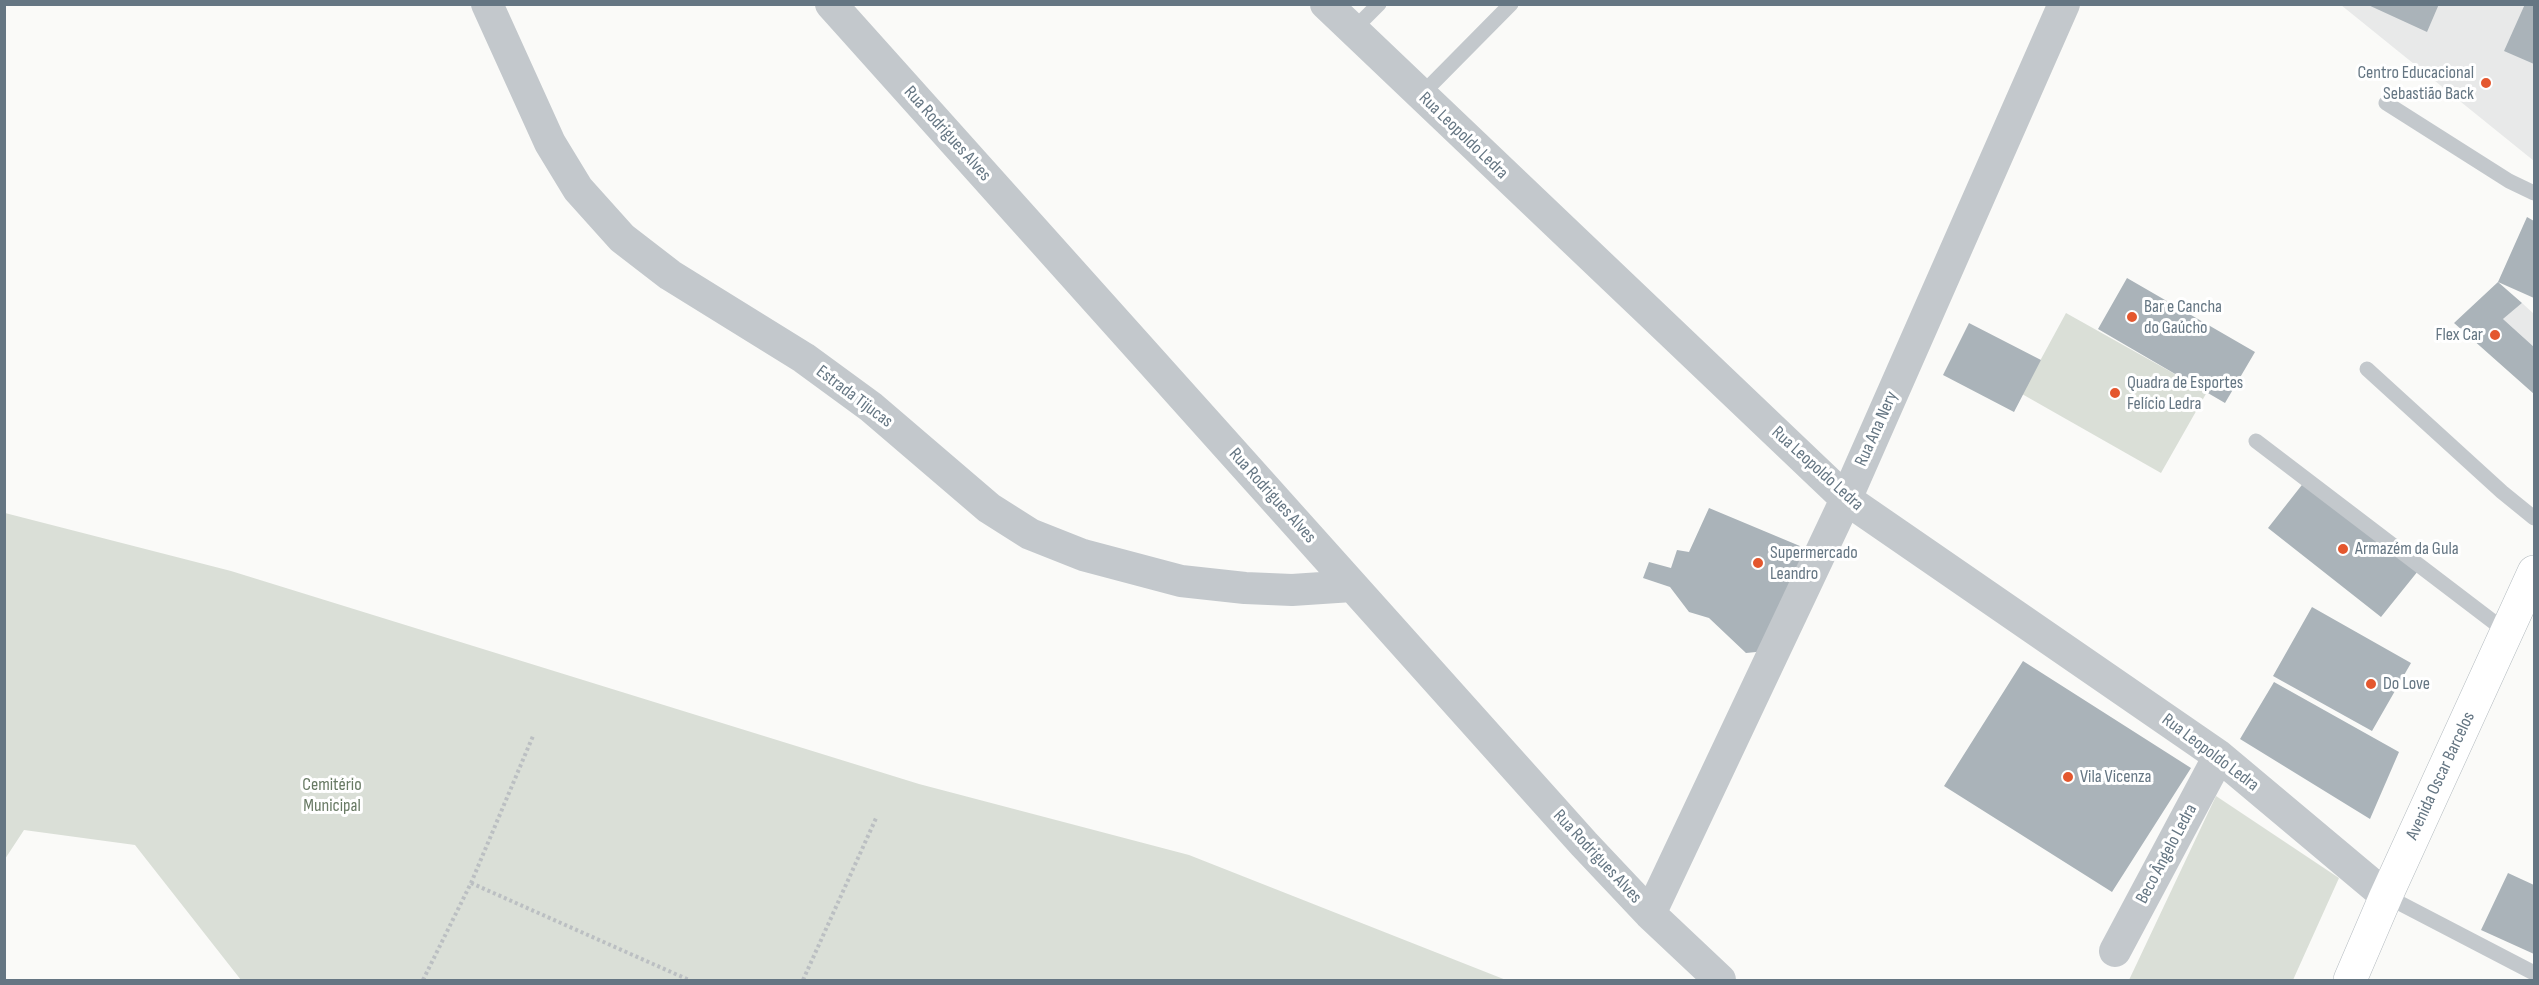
<!DOCTYPE html>
<meta charset="utf-8">
<style>
body{margin:0}
#map{position:relative;width:2539px;height:985px;overflow:hidden;background:#fafaf8;font-family:"Sofia Sans Condensed",sans-serif}
canvas{display:block}
.frame{position:absolute;inset:0;border:6px solid #657683;pointer-events:none}
</style>
<div id="map">
<canvas width="2539" height="985"></canvas>
<div class="frame"></div>
</div>
<script>
const g = document.querySelector('canvas').getContext('2d');
g.lineJoin = 'round';
function fillPath(path, color) { g.fillStyle = color; g.fill(path, 'evenodd'); }
function strokePath(path, color, width, dash) { g.strokeStyle = color; g.lineWidth = width; g.lineCap = dash ? 'butt' : 'round'; g.setLineDash(dash || []); g.stroke(path); }
function drawText(font, color, halo, rows, align = 'center') {
  g.font = font + ' "Sofia Sans Condensed",sans-serif'; g.lineWidth = 6; g.setLineDash([]); g.textBaseline = 'middle'; g.strokeStyle = halo; g.fillStyle = color; for (const [text, x, y, turn = 0] of rows) {
    g.save(); g.translate(x, y); g.rotate((+turn || 0) * Math.PI / 180); g.textAlign = isNaN(turn) ? turn : align; if (halo) g.strokeText(text, 0, 0); g.fillText(text, 0, 0); g.restore();
  }
}
fillPath(new Path2D(`
 M2341,5H2534V161Z
 M2522,303L2534,314V347L2503,319Z`), '#e8e9e9');
fillPath(new Path2D(`
 M2066,313L2207,392L2161,473L2022,394Z
 M5,513L231,571L919,784L1189,855L1506,980H241L135,845L24,830L5,859Z
 M2216,796L2339,878L2293,980H2129Z`), '#dadfd7');
fillPath(new Path2D(`
 M2366,4H2439L2427,32Z
 M2525,4H2534V64L2504,51Z
 M2527,217L2534,221V298L2498,282L2522,303L2503,319L2534,347V394L2454,323L2498,282Z
 M2127,278L2255,352L2225,403L2098,329Z
 M1969,323L2041,360L2014,412L1943,375Z
 M2305,481L2418,571L2381,617L2268,528Z
 M1709,508L1819,554L1766,651L1746,653L1709,618L1689,612L1670,587L1643,578L1649,562L1671,568L1677,550L1689,552Z
 M2312,607L2411,663L2372,731L2273,676Z
 M2023,661L2191,768L2112,892L1944,786Z
 M2274,682L2399,752L2370,819L2240,739Z
 M2508,873L2534,885V954L2481,930Z`), '#aab3b9');
const secondary = new Path2D(`
 M2350,980L2386,896L2534,572`);
strokePath(secondary, '#b3babf', 34);
strokePath(new Path2D(`
 M471,883L689,980
 M423,980L471,883L533,736
 M803,980L877,816`), '#bbbfc2', 4, [3, 3]);
strokePath(new Path2D(`
 M1353,30L1379,4
 M1421,95L1511,4
 M2386,103L2509,181L2534,193
 M2367,369L2502,492L2534,518
 M2256,441L2508,633
 M2386,896L2534,973`), '#c3c8cc', 15);
strokePath(new Path2D(`
 M487,4L550,143L578,189L622,238L670,275L804,358L871,407L989,508L1030,534L1083,555L1181,581L1245,588L1292,590L1352,586
 M831,4L1584,844L1650,914L1720,980
 M1326,4L1846,499L2219,756L2386,896
 M1650,914L1846,499L2064,4
 M2115,951L2219,756`), '#c3c8cc', 32);
strokePath(secondary, '#fff', 33);
for (const [x, y, r, color] of [
 [2486,83,6,"#e4572e"],
 [2132,317,6,"#e4572e"],
 [2495,335,6,"#e4572e"],
 [2115,393,6,"#e4572e"],
 [2343,549,6,"#e4572e"],
 [1758,563,6,"#e4572e"],
 [2371,684,6,"#e4572e"],
 [2068,777,6,"#e4572e"]
]) { const dot = new Path2D(); dot.arc(x, y, r, 0, 2 * Math.PI); g.fillStyle = color; g.fill(dot); strokePath(dot, '#fff', 2); }
drawText('18px', '#657683', '#fff', [
 ["Centro Educacional",2474,73,"right"],
 ["Sebastião Back",2474,94,"right"],
 ["Bar e Cancha",2144,307],
 ["do Gaúcho",2144,328],
 ["Flex Car",2483,335,"right"],
 ["Quadra de Esportes",2127,383],
 ["Felício Ledra",2127,404],
 ["Armazém da Gula",2355,549],
 ["Supermercado",1770,553],
 ["Leandro",1770,574],
 ["Do Love",2383,684],
 ["Vila Vicenza",2080,777]
], 'left');
drawText('18px', '#657683', '#fff', [
 ["Rua Rodrigues Alves",947,134,48],
 ["Rua Leopoldo Ledra",1463,136,44],
 ["Estrada Tijucas",854,397,37],
 ["Rua Ana Nery",1877,429,-66],
 ["Rua Leopoldo Ledra",1817,469,42],
 ["Rua Rodrigues Alves",1272,496,48],
 ["Rua Leopoldo Ledra",2210,753,37],
 ["Avenida Oscar Barcelos",2441,776,-65],
 ["Beco Ângelo Ledra",2167,854,-62],
 ["Rua Rodrigues Alves",1597,857,47]
]);
drawText('18px', '#687a64', '#fff', [
 ["Cemitério",332,785],
 ["Municipal",332,806]
]);
</script>
